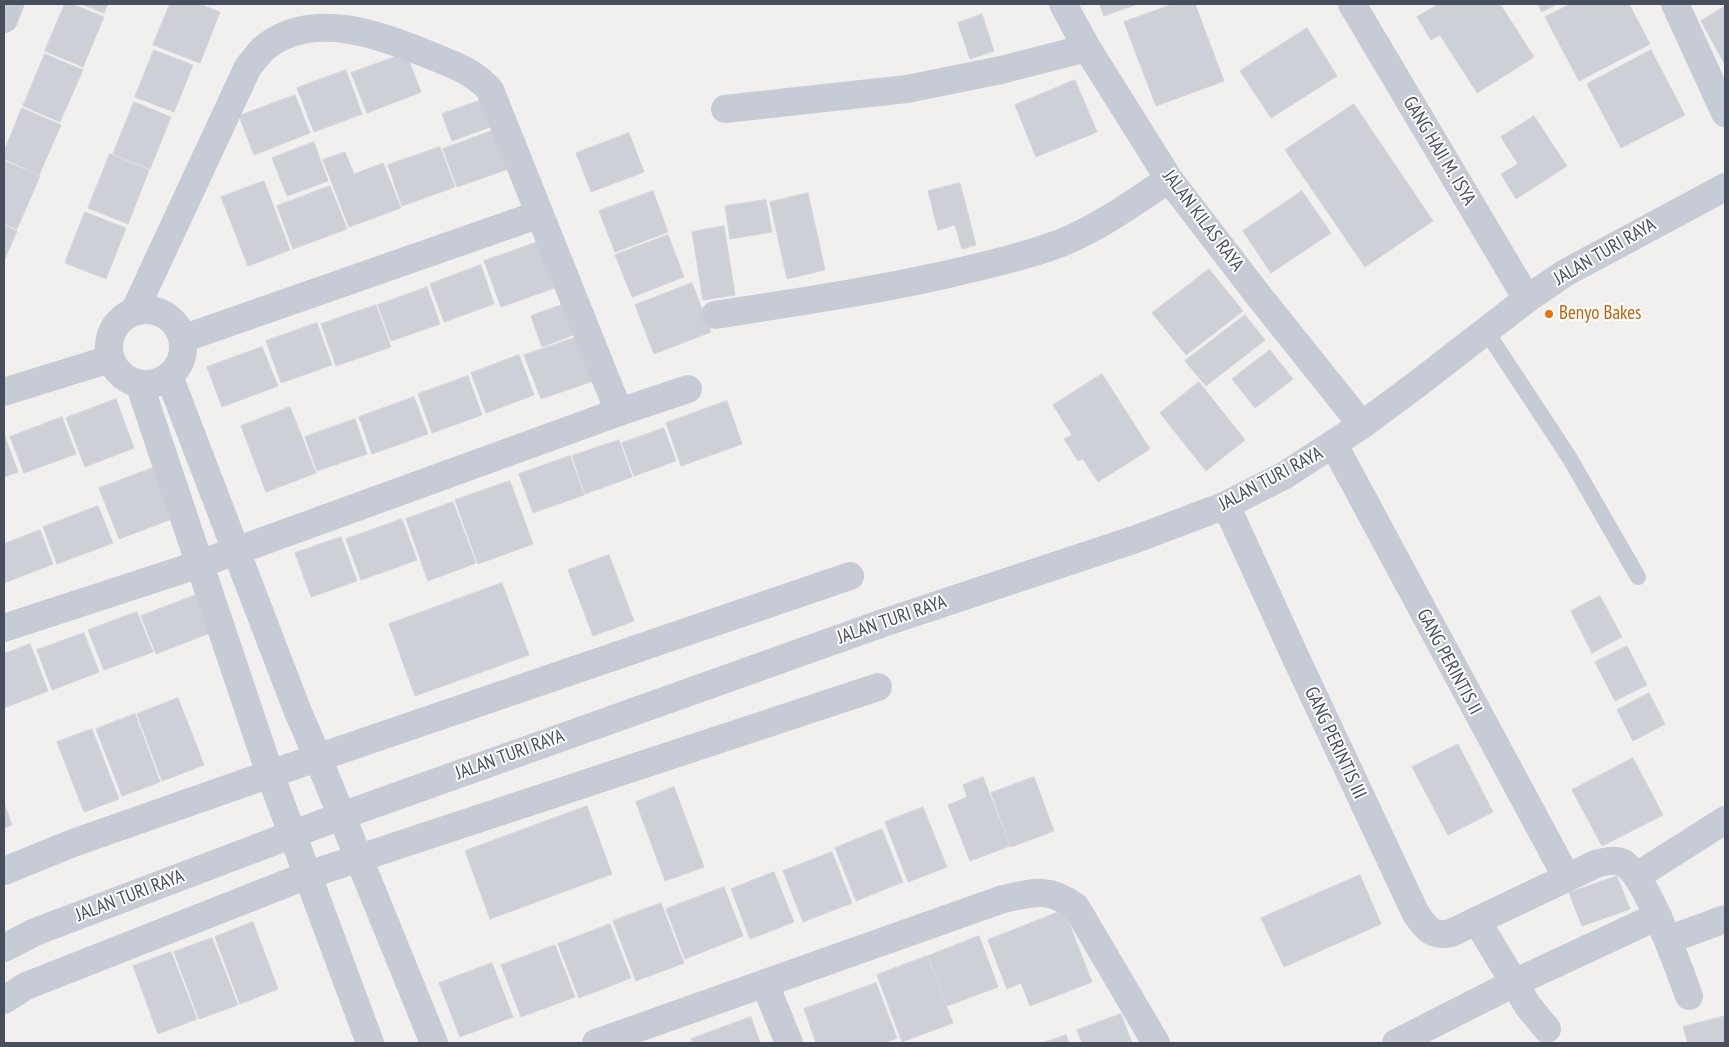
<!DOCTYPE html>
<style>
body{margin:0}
#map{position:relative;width:1729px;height:1047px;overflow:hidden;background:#f2f0ef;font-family:"PT Sans Narrow",sans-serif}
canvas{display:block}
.frame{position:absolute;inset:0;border:5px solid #474e5d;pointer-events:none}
</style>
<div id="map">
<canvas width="1729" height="1047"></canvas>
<div class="frame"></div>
</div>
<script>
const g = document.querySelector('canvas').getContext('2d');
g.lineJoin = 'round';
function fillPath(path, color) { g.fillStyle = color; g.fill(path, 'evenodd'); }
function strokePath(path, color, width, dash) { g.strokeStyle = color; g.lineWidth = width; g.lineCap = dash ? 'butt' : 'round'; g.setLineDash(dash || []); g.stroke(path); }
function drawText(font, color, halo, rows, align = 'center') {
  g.font = font + ' "PT Sans Narrow",sans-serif'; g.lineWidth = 4; g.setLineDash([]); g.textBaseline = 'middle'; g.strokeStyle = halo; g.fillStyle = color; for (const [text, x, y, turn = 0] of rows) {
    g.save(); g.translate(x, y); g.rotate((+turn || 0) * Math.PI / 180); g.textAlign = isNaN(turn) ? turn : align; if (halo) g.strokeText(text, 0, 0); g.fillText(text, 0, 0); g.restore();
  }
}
const building = new Path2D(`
 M65,4H72L104,17L83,67L45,51Z
 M82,4H108L104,13Z
 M170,4H199L220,12L200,63L153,45Z
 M1100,4H1138L1104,16Z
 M1173,4H1195L1224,81L1156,106L1124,22Z
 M1439,4H1500L1534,57L1477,93L1440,35L1431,40L1417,17Z
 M1538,4H1557L1542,12Z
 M1571,4H1629L1650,44L1579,81L1545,17Z
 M1725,6V65L1701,21Z
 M982,14L994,51L970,59L958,23Z
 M1307,28L1337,76L1271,118L1240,71Z
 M154,50L193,65L174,112L135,97Z
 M1651,50L1685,115L1621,148L1587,84Z
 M406,53L421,92L367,113L351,73Z
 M45,54L83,70L60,122L23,106Z
 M346,70L362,114L314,132L297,88Z
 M1075,80L1097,132L1036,157L1015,105Z
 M295,95L310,133L254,155L239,116Z
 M484,99L493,126L452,141L442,114Z
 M134,102L171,117L150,169L113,154Z
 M1354,104L1433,221L1365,267L1285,150Z
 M22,108L61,125L39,175L4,159V152Z
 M1534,116L1567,166L1516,199L1501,174L1518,164L1501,137Z
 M497,129L511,168L457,187L443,149Z
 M629,133L644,172L591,192L576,153Z
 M314,142L328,181L287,196L272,158Z
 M440,147L455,187L402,206L388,165Z
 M345,152L354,174L383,163L401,208L349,227L323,160Z
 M110,154L149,170L128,224L88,208Z
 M4,161L40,176L17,229L4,224Z
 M264,181L290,250L248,266L221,197Z
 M960,183L976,245L962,249L955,225L938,230L928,191Z
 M330,186L347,229L293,249L277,206Z
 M653,191L668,232L615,252L599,211Z
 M1302,191L1331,233L1271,273L1243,231Z
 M808,193L825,270L787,279L770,202Z
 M766,200L772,232L730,239L725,206Z
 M85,212L126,228L106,279L65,263Z
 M4,225L17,231L4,261Z
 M724,226L735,295L703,300L692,232Z
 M668,235L684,277L632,297L615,255Z
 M538,242L554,288L501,307L484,261Z
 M481,265L494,304L444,322L430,284Z
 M1209,269L1243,311L1186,355L1152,313Z
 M692,283L711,332L654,354L635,305Z
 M427,287L440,324L391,341L378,305Z
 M567,303L578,333L542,347L531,316Z
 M376,305L391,347L336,366L321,324Z
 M1245,315L1265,340L1206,386L1185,361Z
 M317,323L332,365L281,383L266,341Z
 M580,336L596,380L541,399L524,355Z
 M262,347L278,386L222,407L207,367Z
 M1270,350L1293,379L1255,408L1232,379Z
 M519,355L534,395L486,413L471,373Z
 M1102,374L1150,449L1098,482L1083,459L1078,461L1064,439L1072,435L1053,405Z
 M468,376L482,415L432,433L418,394Z
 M1199,382L1245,440L1206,471L1160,413Z
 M414,397L428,434L372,454L359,417Z
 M116,399L134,448L85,467L66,418Z
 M727,401L742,444L681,466L666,423Z
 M290,407L316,473L266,492L241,426Z
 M62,417L76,454L24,473L10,437Z
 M355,419L367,454L317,471L305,437Z
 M664,428L676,461L634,476L622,443Z
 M4,434L18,472L4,477Z
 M619,440L632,477L585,494L572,456Z
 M570,456L584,495L533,513L519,474Z
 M153,468L172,519L119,539L99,488Z
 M510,481L533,544L478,564L455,500Z
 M453,502L476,563L428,581L406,519Z
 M98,506L113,543L57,564L43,527Z
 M402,519L417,560L361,580L346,539Z
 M40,530L53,564L4,583V544Z
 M341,537L357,581L311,597L295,553Z
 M609,555L634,621L593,636L568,570Z
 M502,583L529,655L415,696L389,624Z
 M196,595L210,633L156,654L141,616Z
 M1600,596L1622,637L1592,653L1571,611Z
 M137,612L153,652L104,670L88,630Z
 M84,633L99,672L52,690L37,650Z
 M30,644L48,691L4,708V654Z
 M1627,646L1647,685L1615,701L1595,662Z
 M1649,693L1665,724L1633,741L1617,710Z
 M178,698L204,765L162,781L137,714Z
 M135,714L160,782L122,796L96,729Z
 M92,729L119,799L84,812L57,742Z
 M1458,744L1493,812L1448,835L1412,767Z
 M1633,758L1663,815L1602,846L1572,790Z
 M983,777L1010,846L970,861L948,805L967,797L963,785Z
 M1034,777L1054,831L1011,847L991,793Z
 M674,787L704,867L665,881L636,802Z
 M4,803L12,825L4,828Z
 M587,806L612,874L490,919L465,851Z
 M923,807L947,867L908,882L885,822Z
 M882,829L903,882L856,901L835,848Z
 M832,852L852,903L803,922L783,871Z
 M774,872L794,922L750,939L731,889Z
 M1360,875L1381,924L1284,967L1261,918Z
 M1617,876L1630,909L1582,926L1569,893Z
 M724,887L743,936L685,959L666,909Z
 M661,903L684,963L636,981L613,921Z
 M1064,910L1092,982L1030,1006L1021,983L1007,989L988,940Z
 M253,922L278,989L240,1004L215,937Z
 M610,924L631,978L579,998L558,944Z
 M979,936L998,987L947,1006L928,956Z
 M212,938L238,1005L199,1019L174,952Z
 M555,945L575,997L521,1017L501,965Z
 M171,952L197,1019L158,1034L133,966Z
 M927,956L953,1023L902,1042L877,975Z
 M492,963L513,1017L460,1037L439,983Z
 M876,983L897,1038L884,1043H816L804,1009Z
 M1121,1014L1132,1043H1082L1077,1030Z
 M1725,1016V1043H1688L1683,1027Z
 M751,1017L760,1043H693L691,1039Z
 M1066,1035L1069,1043H1043Z`);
fillPath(building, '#ced0d7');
strokePath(building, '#d3d4db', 1);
strokePath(new Path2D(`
 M1486,331L1569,457L1638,577`), '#c6cbd6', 16);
strokePath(new Path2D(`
 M1063,4L1087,48L1169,179L1258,295L1362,425
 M1352,4L1527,299
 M1675,4L1725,113
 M4,19L10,4
 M725,109L907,89L1001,70L1087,48
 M109 347a37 37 0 1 1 74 0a37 37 0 1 1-74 0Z
 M134,312L248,67C253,61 258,54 263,49C310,9 378,34 427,54C451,64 472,70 490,90L619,412
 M715,315C791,303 868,292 944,275C983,266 1023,257 1061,243C1100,227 1135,202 1169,179
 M182,339L540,214
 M169,376L298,712L318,758L434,1043
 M139,383L270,774L370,1043
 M4,392L110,359
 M1334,445L1567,878
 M1226,505L1295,656L1416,914C1427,929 1432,937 1451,933L1598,863C1605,862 1614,859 1621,862C1646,872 1679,970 1689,996
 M4,628L200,564L619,412L688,389
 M4,871L73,843L270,774L850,576
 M1637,876L1725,820
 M1477,921L1528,1006L1547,1029
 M1668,940L1725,919
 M765,984L789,1043
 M4,1000L26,986L308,875L878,687
 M596,1043L1003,899C1034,892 1049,887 1076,907L1156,1043
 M1396,1043L1514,983L1658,916`), '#c6cbd6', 28);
strokePath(new Path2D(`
 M4,948L35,932L341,816L883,623L1136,539L1226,505L1285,475L1362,425L1416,385L1527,299L1565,273L1725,187`), '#c6cbd6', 28);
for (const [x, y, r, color] of [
 [1549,314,5,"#e8710a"]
]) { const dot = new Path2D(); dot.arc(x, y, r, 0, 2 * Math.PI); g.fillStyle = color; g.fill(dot); strokePath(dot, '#fff', 2); }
drawText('19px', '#474e5d', '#fff', [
 ["GANG HAJI M. ISYA",1439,151,59],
 ["JALAN KILAS RAYA",1203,221,53],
 ["JALAN TURI RAYA",1605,252,-30],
 ["JALAN TURI RAYA",1271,479,-28],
 ["JALAN TURI RAYA",892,620,-19],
 ["GANG PERINTIS II",1449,662,62],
 ["GANG PERINTIS III",1335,743,65],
 ["JALAN TURI RAYA",510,755,-20],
 ["JALAN TURI RAYA",130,896,-21]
]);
drawText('19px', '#c56008', '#fff', [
 ["Benyo Bakes",1559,314]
], 'left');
</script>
